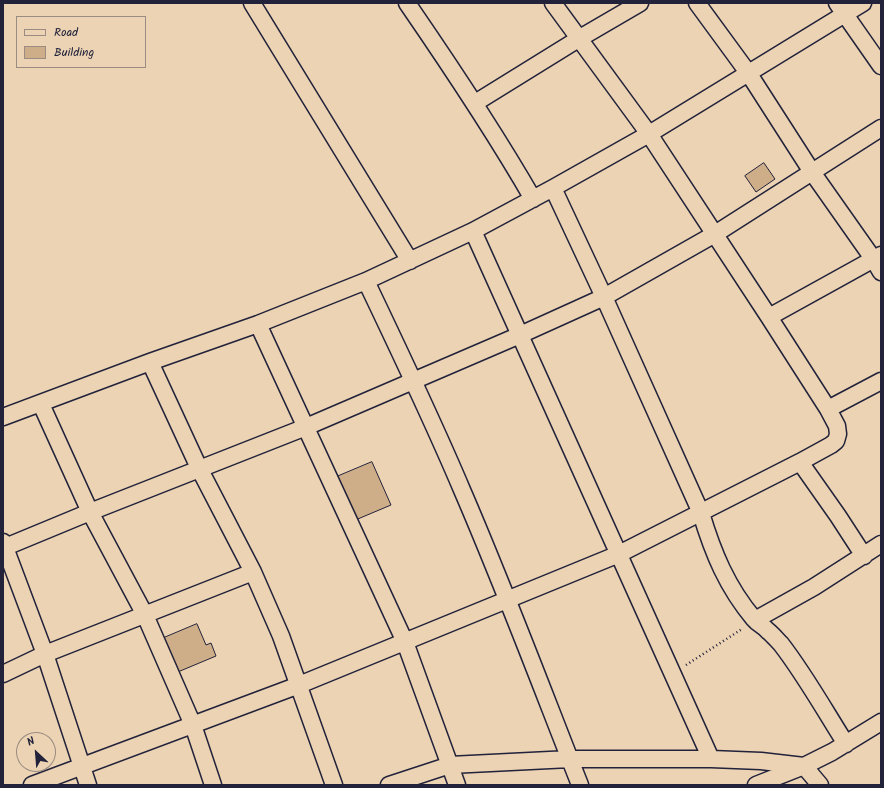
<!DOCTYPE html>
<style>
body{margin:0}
#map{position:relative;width:884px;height:788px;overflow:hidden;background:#ebd3b3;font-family:Kalam,sans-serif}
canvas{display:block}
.frame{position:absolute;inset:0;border:4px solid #22223b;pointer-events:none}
.legend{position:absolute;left:16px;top:16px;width:130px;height:52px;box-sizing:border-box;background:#ebd3b3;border:1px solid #9b8c83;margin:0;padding:5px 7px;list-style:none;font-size:12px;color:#22223b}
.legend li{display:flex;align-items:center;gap:8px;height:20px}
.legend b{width:20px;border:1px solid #9b8c83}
.north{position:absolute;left:16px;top:732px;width:40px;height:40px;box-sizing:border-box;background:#ebd3b3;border:1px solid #9b8c83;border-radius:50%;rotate:334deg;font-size:11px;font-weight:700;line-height:16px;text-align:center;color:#22223b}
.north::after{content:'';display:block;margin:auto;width:14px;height:18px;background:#22223b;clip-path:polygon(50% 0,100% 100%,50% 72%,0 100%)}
</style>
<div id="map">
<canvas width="884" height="788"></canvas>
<div class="frame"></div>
<ul class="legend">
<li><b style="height:5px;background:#ebd3b3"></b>Road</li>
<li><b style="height:11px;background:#cead89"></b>Building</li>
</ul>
<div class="north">N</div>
</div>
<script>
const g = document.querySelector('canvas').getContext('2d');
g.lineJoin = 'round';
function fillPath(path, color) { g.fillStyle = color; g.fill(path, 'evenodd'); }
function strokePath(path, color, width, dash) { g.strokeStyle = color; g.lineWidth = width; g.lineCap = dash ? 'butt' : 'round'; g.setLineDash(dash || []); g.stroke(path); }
const building = new Path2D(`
 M764,163L775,179L756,192L745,176Z
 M372,462L391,505L353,521L334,478Z
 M197,624L206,645L211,643L216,656L173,674L159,640Z`);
fillPath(building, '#cead89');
strokePath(building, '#22223b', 1);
const street = new Path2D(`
 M252,3L410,261
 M407,3C451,67 494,131 533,199
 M697,3L749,74L812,172L874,260L881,272
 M837,3L881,66
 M475,103L580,38L640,3
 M553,188L604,297L701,513C713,553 727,587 754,619C758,624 764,626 768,631C773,635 777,640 781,644C805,675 825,711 846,744
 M473,231L711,759
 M366,281C399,350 432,419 462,490C504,587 541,686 580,785
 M769,317L881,255
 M258,324L405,642L457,785
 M150,362L199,468L253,572L281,636L334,785
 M41,404L90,512L145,615L193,725L213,785
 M828,409L881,381
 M3,417L150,362L258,324L366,281L473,231L553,188L649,134L863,3
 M800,462L838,516L864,556
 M3,542L45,654L88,785
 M3,548L90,512L306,427L520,335L604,297L715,234L881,128
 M755,620L814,587L881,544
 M3,674L45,654L253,572
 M32,785L299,685L619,554L800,462L831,445L836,441L838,434L837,426L828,409L769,317L649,134L553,3
 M389,785L450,765L570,759H711L761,761L804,766L820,785
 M756,785L804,766L832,752L881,722`);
strokePath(street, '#22223b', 19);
strokePath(new Path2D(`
 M686,665L742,629`), '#22223b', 2.5, [1, 3]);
strokePath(street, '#ebd3b3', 16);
</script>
